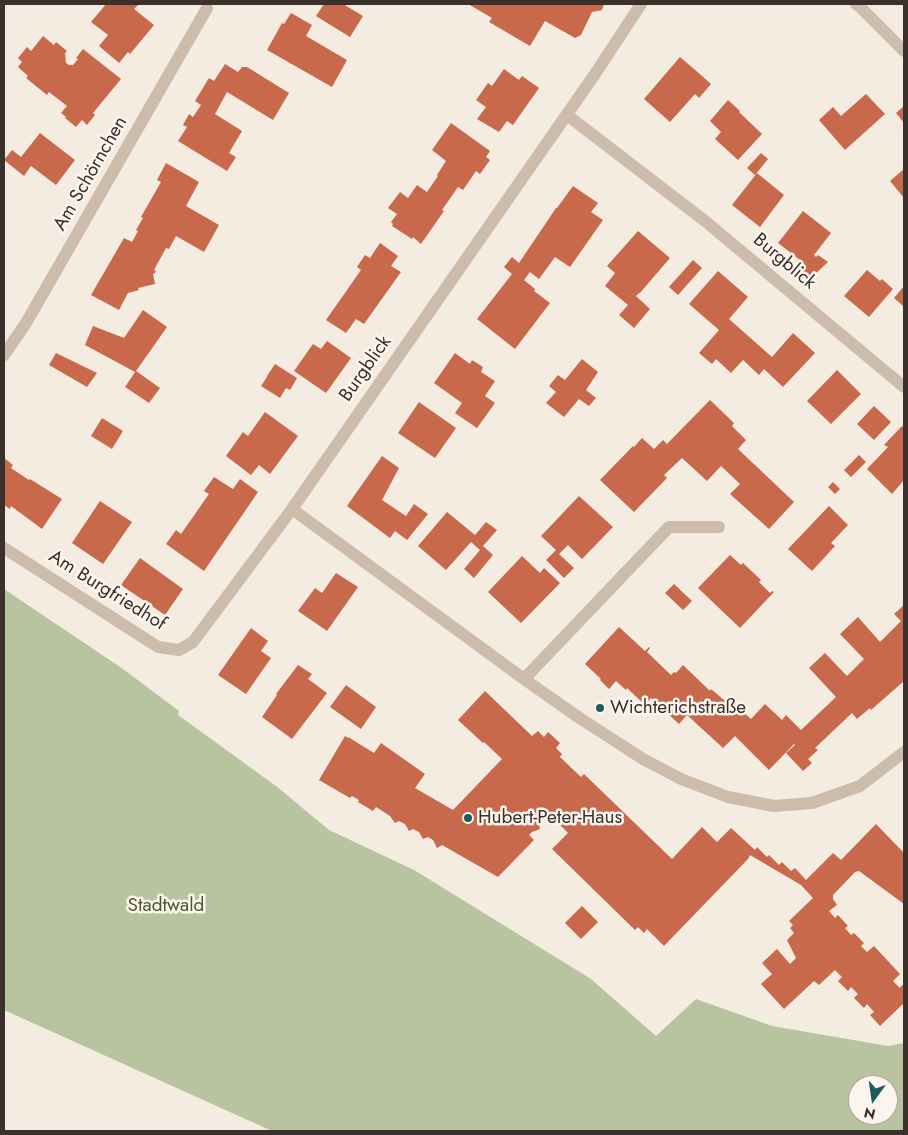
<!DOCTYPE html>
<meta charset="utf-8">
<style>
body{margin:0}
#map{position:relative;width:908px;height:1135px;overflow:hidden;background:#f4ebe1;font-family:Jost,sans-serif}
canvas{display:block}
.frame{position:absolute;inset:0;border:5px solid #3b302b;pointer-events:none}
.north{position:absolute;left:848px;top:1075px;width:50px;height:50px;box-sizing:border-box;background:#fbf5ee;border:1px solid #aea6a0;border-radius:50%;rotate:194deg;font-size:14px;font-weight:700;line-height:20px;text-align:center;color:#3b302b}
.north::after{content:'';display:block;margin:auto;width:18px;height:22px;background:#1f5a5e;clip-path:polygon(50% 0,100% 100%,50% 72%,0 100%)}
</style>
<div id="map">
<canvas width="908" height="1135"></canvas>
<div class="frame"></div>
<div class="north">N</div>
</div>
<script>
const g = document.querySelector('canvas').getContext('2d');
g.lineJoin = 'round';
function fillPath(path, color) { g.fillStyle = color; g.fill(path, 'evenodd'); }
function strokePath(path, color, width, dash) { g.strokeStyle = color; g.lineWidth = width; g.lineCap = dash ? 'butt' : 'round'; g.setLineDash(dash || []); g.stroke(path); }
function drawText(font, color, halo, rows, align = 'center') {
  g.font = font + ' Jost,sans-serif'; g.lineWidth = 5; g.setLineDash([]); g.textBaseline = 'middle'; g.strokeStyle = halo; g.fillStyle = color; for (const [text, x, y, turn = 0] of rows) {
    g.save(); g.translate(x, y); g.rotate((+turn || 0) * Math.PI / 180); g.textAlign = isNaN(turn) ? turn : align; if (halo) g.strokeText(text, 0, 0); g.fillText(text, 0, 0); g.restore();
  }
}
fillPath(new Path2D(`
 M4,589L123,669L179,711L178,715L276,786L329,830L414,870L591,979L656,1036L696,999L772,1026L888,1046L904,1043V1131H272L4,1010ZM858,1085H888V1115H858Z`), '#b8c4a0');
fillPath(new Path2D(`
 M106,4H139L134,9L154,25L130,54L128,52L119,63L99,46L108,35L91,22Z
 M324,4H343L363,16L350,37L316,16Z
 M468,4H604L602,10L592,12L581,35L575,38L545,21L530,46L489,22L492,18Z
 M291,13L312,25L306,36L347,60L332,87L267,50L282,23L284,24Z
 M43,36L54,45L56,42L67,51L65,53L66,63L69,65H73L78,59L76,58L83,49L121,79L93,113L95,115L87,125L82,120L76,127L65,118L66,117L61,113L67,106L49,92L47,95L26,78L28,76L18,67L22,62L18,58L27,47L31,51Z
 M680,57L701,75L711,84L699,98L695,94L670,122L644,99Z
 M225,64L238,72L242,67H247L289,93L273,120L227,92L215,114L242,131L229,153L236,157L227,171L178,141L187,127L183,125L189,114L193,117L201,105L195,101L209,78L214,81Z
 M504,69L519,80L522,76L539,88L513,125L507,121L499,132L477,119L486,107L476,100L488,83L492,86Z
 M866,94L885,114L845,150L819,120L833,107L841,116Z
 M728,100L740,111L739,112L762,134L738,160L715,139L721,132L710,121Z
 M904,106V123L896,113Z
 M451,123L490,151L486,157L490,160L480,174L476,171L463,190L458,187L442,210L444,211L421,244L413,237L412,239L392,226L393,224L391,222L397,214L388,208L400,192L408,198L417,185L427,192L438,176L437,175L446,161L432,150Z
 M40,133L75,160L56,185L31,166L24,176L4,160L12,150L21,157Z
 M761,153L768,159L755,175L747,168Z
 M166,163L199,182L186,206L219,225L204,252L176,236L169,249L166,248L154,270L156,271L155,273L153,274L155,284L138,288L139,290L128,293L119,310L91,295L124,238L132,242L138,231L136,230L143,218L141,217L161,182L157,180Z
 M904,169V198L890,181Z
 M757,173L784,195L760,227L732,205Z
 M573,186L598,203L591,212L603,220L570,267L555,257L539,279L530,272L524,280L535,289L534,291L550,303L515,349L477,319L512,274L504,267L512,257L519,263L556,208H557Z
 M803,211L831,233L814,255L816,257L818,255L828,262L811,278L800,269L804,263L778,243Z
 M638,231L670,258L639,294V293L636,296L650,309L634,328L619,315L628,305L605,286L615,273L607,266Z
 M380,243L398,256L391,266L401,272L364,324L356,319L346,333L326,320L361,270L357,267L365,255L370,258Z
 M693,260L702,268L678,295L669,287Z
 M867,270L880,281L882,279L893,289L869,317L844,296Z
 M718,271L748,297L729,319L772,357L793,333L815,353L783,387L764,369L759,375L743,360L731,373L716,359L712,364L699,353L719,330L689,304Z
 M904,286V305L903,306L894,298Z
 M143,310L167,327L136,371L160,388L149,403L125,387L135,372L85,345L93,326L124,338Z
 M327,341L351,358L326,393L294,371L313,344L321,349Z
 M56,353L97,373L87,387L49,365Z
 M455,353L470,364L472,360L483,367L481,372L495,381L485,396L495,403L477,428L455,413L462,403L434,383Z
 M582,359L598,372L586,390L596,398L589,406L579,399L564,417L546,403L556,392L549,386L558,375L565,380Z
 M275,364L297,378L290,390L286,388L280,398L261,386L267,377V376Z
 M837,370L861,394L831,424L807,401Z
 M710,400L734,423L732,426L746,440L738,449L794,502L769,529L730,494L740,484L721,466L707,481L682,458L664,475L667,478L634,512L600,480L633,446L634,447L642,438L654,449L663,440L667,444Z
 M419,402L456,428L435,458L398,433Z
 M874,406L891,422L874,440L857,424Z
 M265,412L298,436L270,474L259,465L251,475L226,456L243,432L248,436Z
 M102,418L123,431L112,449L91,436Z
 M902,426L904,428V480L892,494L867,469L888,447L884,445Z
 M859,455L866,462L851,477L844,470Z
 M382,456L399,468L382,500L406,516L414,504L428,514L407,540L395,531L390,538L347,506Z
 M4,458L13,465L11,468L29,480L30,479L62,499L42,529L11,506L10,509L4,505Z
 M214,477L233,489L240,479L258,492L204,571L166,544L176,530L181,534L209,494L204,491Z
 M833,482L840,489L835,494L828,487Z
 M579,496L613,527L582,559L568,545L559,554L574,568L564,578L546,560L556,550L541,536Z
 M100,501L132,522L103,564L72,543Z
 M829,506L848,525L831,543L835,546L812,571L788,549Z
 M447,512L475,535L486,522L497,530L483,546L493,555L474,578L464,569L480,550L471,542L446,570L418,546Z
 M730,555L741,565L743,563L761,580L759,582L770,593L772,591L774,592L740,628L698,588Z
 M522,556L540,573L544,568L560,583L521,623L488,592Z
 M140,558L183,589L165,615L121,585Z
 M336,573L358,587L327,631L298,611L315,588L322,593Z
 M674,584L692,601L683,610L665,593Z
 M904,605V681L871,710L870,708L857,719L852,713L815,748L818,750L808,759L812,763L803,771L786,753L795,745L794,744L769,770L735,736L723,748L687,715L679,724L651,698L645,705L627,688L626,690L616,681L609,689L600,680L601,679L585,664L619,627L645,651L649,647L650,648L647,652L671,675L674,672L676,673L683,665L710,691L711,689L724,700L727,697L751,719L765,704L782,720L786,715L801,730L836,697L809,668L825,653L847,676L864,659L840,634L858,617L880,642L901,621L894,614Z
 M251,628L268,641L261,651L271,658L246,694L218,675Z
 M298,665L312,674L308,679L327,693L292,739L262,717L277,695L276,694Z
 M346,685L376,707L361,729L330,707Z
 M485,691L532,736L538,731L544,737L548,732L560,743L556,748L562,754L560,757L581,777L584,774L672,859L702,827L717,842L731,828L755,850L757,847L767,857L769,855L779,865L782,862L791,871L795,868L806,880L833,853L841,860L876,824L904,853V904L859,871L855,872L833,895V899L837,905L829,911L835,918L838,915L848,926L845,928L851,935L854,933L864,943L861,946L867,952L874,946L900,974L893,981L900,988L902,985L904,987V1003L880,1026L870,1015L874,1012L867,1004L864,1008L854,998L858,994L851,987L848,991L838,981L842,977L835,970L819,985L814,981L784,1009L761,984L772,974L762,963L777,949L790,964L796,958L787,940L794,933L790,928L793,925L789,921L813,898L801,885L750,855L748,859L664,946L647,929L644,933L638,927L635,930L552,849L568,833L549,814L539,824L540,829L532,832L529,835L534,840L498,877L442,845L437,848L433,840L428,837L423,839L419,832L413,829L409,831L405,824L399,821L395,823L390,816L376,807L373,811L358,802L359,800L352,796L350,798L319,780L345,736L348,738V737L374,753L381,743L425,774L415,788L453,810L502,759L484,742L483,743L458,720Z
 M582,906L598,922L581,939L565,923Z`), '#c8694b');
strokePath(new Path2D(`
 M856,4L859,6L904,51
 M567,115L705,221L904,387
 M4,355L26,323L207,8
 M292,509L524,679L578,717L643,759L681,779L728,797L774,806L812,803L860,786L904,752
 M4,548L158,647L179,650L193,642L292,509L595,74L641,4
 M524,679L669,527H719`), '#cdbbac', 12);
for (const [x, y, r, color] of [
 [600,708,5,"#1f5a5e"],
 [468,818,5,"#1f5a5e"]
]) { const dot = new Path2D(); dot.arc(x, y, r, 0, 2 * Math.PI); g.fillStyle = color; g.fill(dot); strokePath(dot, '#fbf5ee', 2); }
drawText('19px', '#3b302b', '#fbf5ee', [
 ["Am Schörnchen",91,174,-60],
 ["Burgblick",784,262,40],
 ["Burgblick",366,369,-55],
 ["Am Burgfriedhof",107,591,32]
]);
drawText('19px', '#3b302b', '#fbf5ee', [
 ["Wichterichstraße",610,708],
 ["Hubert-Peter-Haus",478,818]
], 'left');
drawText('19px', '#4a5a2e', '#fbf5ee', [
 ["Stadtwald",166,906]
]);
</script>
